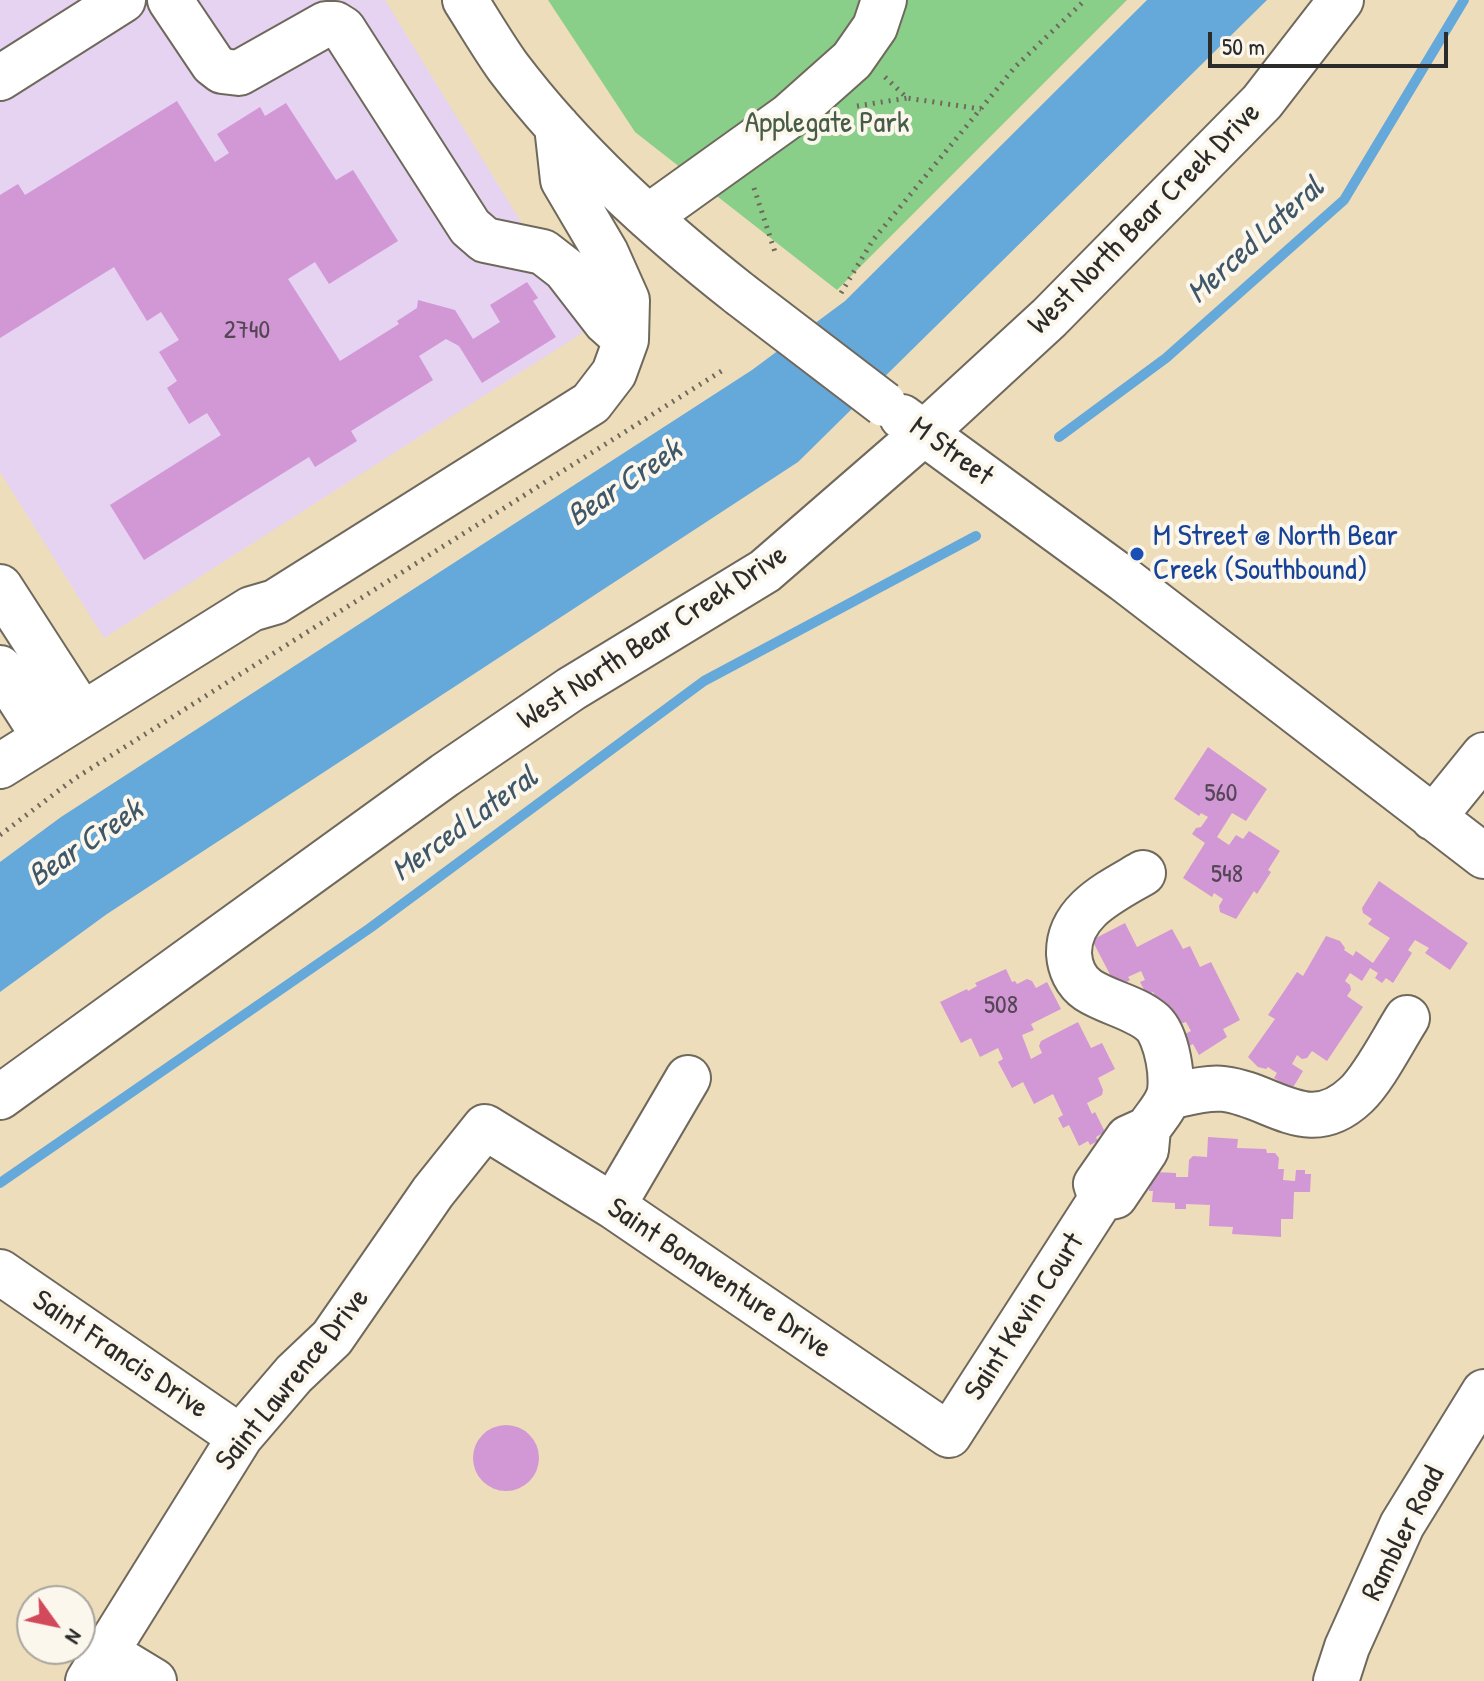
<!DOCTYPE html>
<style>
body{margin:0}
#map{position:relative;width:1484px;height:1681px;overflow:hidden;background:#eeddba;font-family:"Patrick Hand",sans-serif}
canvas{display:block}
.north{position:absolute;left:16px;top:1585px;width:80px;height:80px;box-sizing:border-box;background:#fbf7ec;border:2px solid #a8a59f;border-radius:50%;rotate:123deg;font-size:22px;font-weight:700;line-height:32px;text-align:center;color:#2b2b2b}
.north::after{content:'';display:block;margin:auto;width:28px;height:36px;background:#d1495b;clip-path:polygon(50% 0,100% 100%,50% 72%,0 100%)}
.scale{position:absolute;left:1208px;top:32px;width:240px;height:36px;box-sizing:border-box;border:4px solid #2b2b2b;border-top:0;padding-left:10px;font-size:24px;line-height:28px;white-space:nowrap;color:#2b2b2b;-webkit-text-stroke:6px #fbf7ec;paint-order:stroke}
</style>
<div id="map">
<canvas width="1484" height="1681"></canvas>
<div class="north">N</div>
<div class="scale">50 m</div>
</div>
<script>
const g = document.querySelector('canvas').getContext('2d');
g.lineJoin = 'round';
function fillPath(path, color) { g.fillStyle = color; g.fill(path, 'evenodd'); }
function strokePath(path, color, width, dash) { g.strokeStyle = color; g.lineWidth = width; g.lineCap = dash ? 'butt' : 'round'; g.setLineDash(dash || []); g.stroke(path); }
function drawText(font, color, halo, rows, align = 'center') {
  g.font = font + ' "Patrick Hand",sans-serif'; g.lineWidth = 8; g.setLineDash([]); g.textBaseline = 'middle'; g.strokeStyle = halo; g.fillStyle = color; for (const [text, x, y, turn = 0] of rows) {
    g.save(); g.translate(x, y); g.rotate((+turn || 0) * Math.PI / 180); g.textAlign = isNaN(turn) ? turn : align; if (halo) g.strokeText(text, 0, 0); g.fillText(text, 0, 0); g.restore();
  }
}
fillPath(new Path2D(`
 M0,0H385L587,330L104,638L0,472Z`), '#e5d3f1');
fillPath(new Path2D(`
 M548,0H1127L837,290L635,132Z`), '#89cf89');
fillPath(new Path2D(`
 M1147,0H1267L798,462L107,914L0,992V862L61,817L752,370L845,301Z`), '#65a8da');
strokePath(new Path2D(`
 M1059,437L1166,358L1344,200L1464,0
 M0,1183L370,928L704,681L976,536`), '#65a8da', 10);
fillPath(new Path2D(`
 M177,101L215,162L229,153L217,134L260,107L265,116L286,103L336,180L353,170L398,241L329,284L315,262L288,279L340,361L399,324L397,321L417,308L418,300L455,310L473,339L500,322L490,305L527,282L538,298L533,301L556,337L482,383L459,346L446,339L419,356L433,380L351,431L357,441L315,467L309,457L144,560L110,505L221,435L207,413L189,424L167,388L177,381L159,352L179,340L161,312L147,321L114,267L0,338V195L18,184L25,195Z
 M1208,747L1267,789L1246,821L1232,813L1217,837L1229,845L1236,835L1243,839L1249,831L1280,851L1268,870L1271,872L1257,894L1254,891L1236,919L1220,912L1219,906L1223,899L1214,893L1212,897L1183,878L1205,843L1192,834L1196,828L1201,827L1208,817L1201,813L1199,816L1174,799Z
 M1379,881L1468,943L1450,970L1425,953L1429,948L1415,940L1408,950L1412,953L1393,983L1386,978L1382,983L1375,978L1378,973L1370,968L1362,981L1350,973L1345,981L1350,985L1351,990L1347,996L1363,1007L1327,1061L1312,1051L1307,1058L1302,1059L1297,1055L1292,1064L1303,1071L1292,1089L1274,1078L1277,1073L1268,1067L1266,1069L1258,1067L1248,1057L1275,1019L1268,1015L1297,972L1303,976L1326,936L1340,941L1345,948L1344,950L1353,956L1356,951L1373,963L1390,938L1368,924L1372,919L1363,913L1362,908Z
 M1125,923L1137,947L1172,929L1183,949L1190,946L1200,967L1211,962L1240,1020L1223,1029L1227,1037L1199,1055L1193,1044L1185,1048L1183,1035L1191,1031L1186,1022L1180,1024L1175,1014L1166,1018L1153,992L1147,995L1140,982L1145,980L1141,971L1128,977L1130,980L1120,986L1115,984L1092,940Z
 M1006,969L1012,982L1015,981L1017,984L1027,979L1032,981L1036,988L1047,982L1061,1009L1031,1024L1034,1030L1022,1035L1031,1059L1042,1053L1039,1046L1041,1041L1078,1022L1091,1048L1102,1043L1115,1069L1098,1078L1103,1090L1102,1095L1087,1103L1092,1114L1095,1112L1105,1132L1096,1137L1098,1141L1090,1145L1088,1141L1079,1146L1069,1125L1063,1128L1058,1118L1063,1115L1053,1094L1034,1104L1023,1082L1012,1088L998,1062L1003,1059L998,1048L980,1057L971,1038L961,1043L940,1002L967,989L968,991L977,986L975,983Z
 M1208,1137L1238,1139L1237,1148L1266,1149L1267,1153H1275L1279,1158L1278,1169H1284L1283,1180L1295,1181L1296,1170H1305V1174H1311L1310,1192H1294L1293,1219H1281V1237L1232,1234L1233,1227L1209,1226L1210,1205L1186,1204V1209H1175V1203L1152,1202L1153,1191H1149V1182H1154V1172L1176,1173V1177H1188L1189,1160L1193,1156L1207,1157Z
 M473 1458a33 33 0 1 1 66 0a33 33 0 1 1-66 0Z`), '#d297d5');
const minor = new Path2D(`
 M170,0L213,64L222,71L239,73L326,24H335L343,29L470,227L485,240L543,252L565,269L606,322L626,340
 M465,0C479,22 493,46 508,67C573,153 655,227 740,294
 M0,78L123,0
 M648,217L789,116L852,60L875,27L884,0
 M902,417L1125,580L1484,856
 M0,587L82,714
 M0,668L45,738
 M0,766L251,609L275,602L591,403L614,373L626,340L627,300L606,253L563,180L557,126
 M1433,818L1484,755
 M1143,873C1111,892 1068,911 1069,954C1070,968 1076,982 1088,990C1108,1003 1135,1007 1153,1023C1167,1036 1175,1082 1168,1098C1164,1109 1154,1119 1148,1129
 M0,1097L445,775L571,689L765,571L924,433L1049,318L1262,102L1341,0
 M1169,1097C1187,1093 1206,1087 1224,1089C1273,1095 1309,1140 1356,1095C1374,1078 1393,1040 1407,1018
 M613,1206L688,1078
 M0,1272L240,1437
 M106,1652L154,1681
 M88,1681L240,1437L294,1374L332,1338L433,1192L485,1127L613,1206L949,1435L1101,1199L1115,1196L1146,1150L1148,1129L1128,1138L1096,1184L1101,1199
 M1336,1681L1347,1647L1402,1525L1484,1392`);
strokePath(minor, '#6f695d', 48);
strokePath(new Path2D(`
 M885,77L907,98L981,109
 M857,106L907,98
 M754,188L775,252
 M841,293L873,240L1015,67L1085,0
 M0,835L74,779L723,370`), '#6f695d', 5, [2, 6]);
strokePath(minor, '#fff', 44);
const minorBridge = new Path2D(`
 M740,294L884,404`);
strokePath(minorBridge, '#6f695d', 48, []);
strokePath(minorBridge, '#fff', 44);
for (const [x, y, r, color] of [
 [1137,554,8,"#1a4fb4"]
]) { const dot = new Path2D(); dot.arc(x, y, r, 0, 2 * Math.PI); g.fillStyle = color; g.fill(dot); strokePath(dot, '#fbf7ec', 3); }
drawText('26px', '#554656', null, [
 ["2740",247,331],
 ["560",1221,794],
 ["548",1227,875],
 ["508",1001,1006]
]);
drawText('30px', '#475c47', '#fbf7ec', [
 ["Applegate Park",827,124]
]);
drawText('30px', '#2b2b2b', '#fbf7ec', [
 ["West North Bear Creek Drive",1145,219,-45],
 ["M Street",951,452,36],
 ["West North Bear Creek Drive",653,638,-33],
 ["Saint Bonaventure Drive",719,1279,34],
 ["Saint Kevin Court",1025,1317,-57],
 ["Saint Francis Drive",120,1355,34],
 ["Saint Lawrence Drive",293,1380,-51],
 ["Rambler Road",1404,1534,-63]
]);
drawText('30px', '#164399', '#fbf7ec', [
 ["M Street @ North Bear",1153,537],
 ["Creek (Southbound)",1153,571]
], 'left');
drawText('italic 32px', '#3f5768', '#fbf7ec', [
 ["Merced Lateral",1256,241,-42],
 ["Bear Creek",625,484,-34],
 ["Merced Lateral",465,825,-36],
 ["Bear Creek",86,844,-34]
]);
</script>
